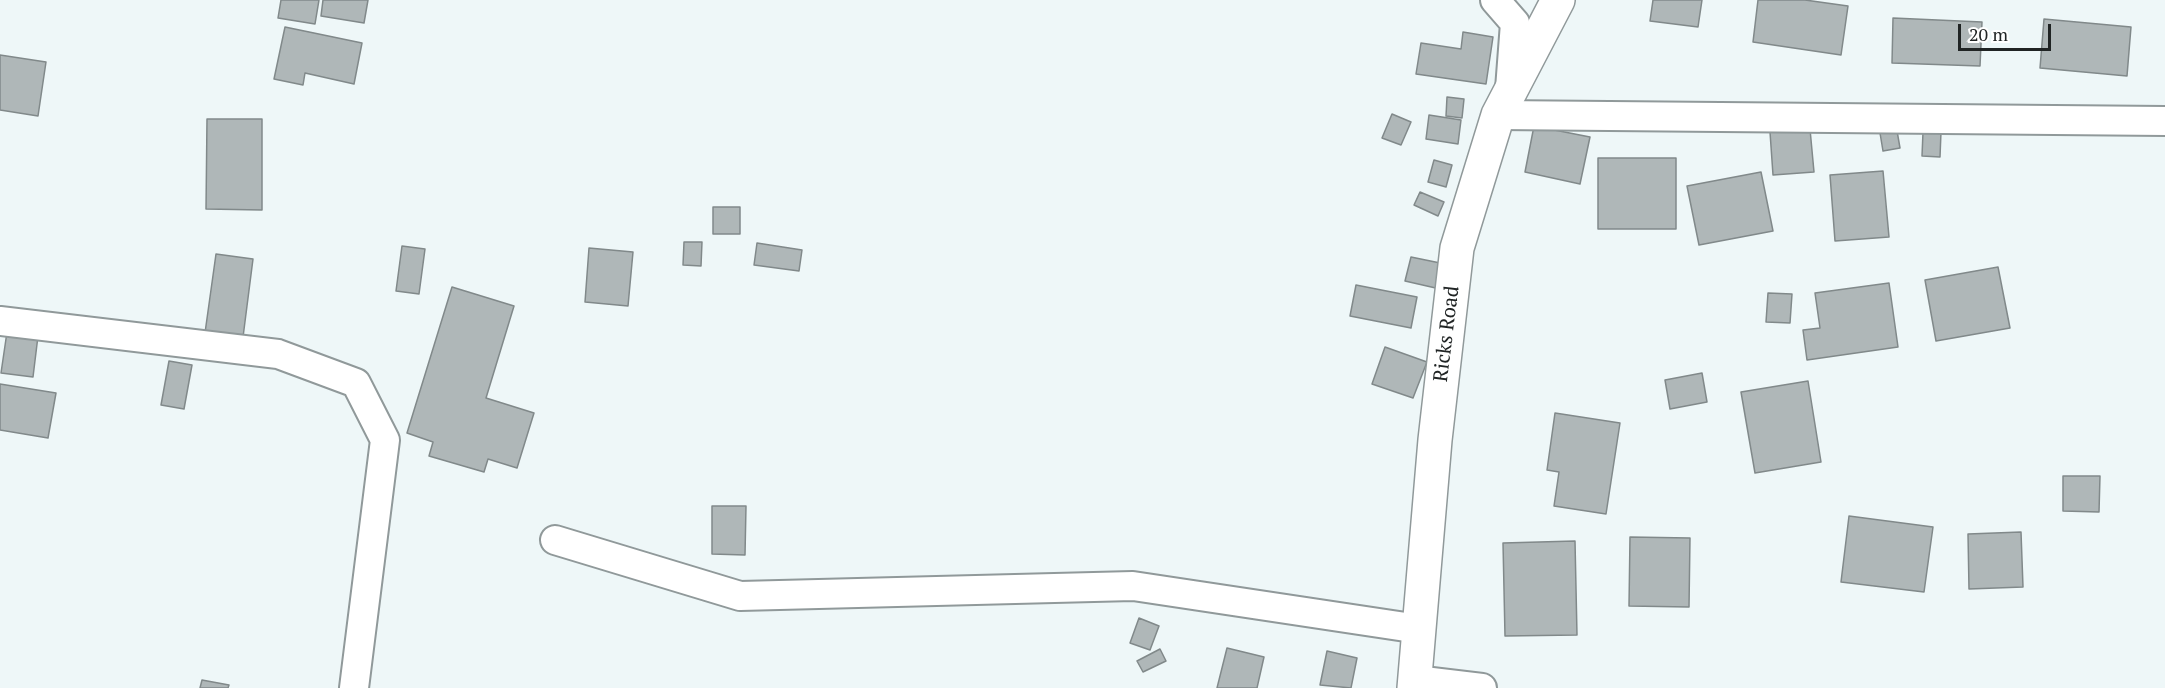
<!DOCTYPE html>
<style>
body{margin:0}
#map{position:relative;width:2165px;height:688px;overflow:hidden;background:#eef7f8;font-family:"PT Serif",serif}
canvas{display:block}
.scale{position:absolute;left:1958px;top:24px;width:93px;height:27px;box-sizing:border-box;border:3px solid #202424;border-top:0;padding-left:8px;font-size:18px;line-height:21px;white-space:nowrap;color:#202424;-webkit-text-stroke:4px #fff;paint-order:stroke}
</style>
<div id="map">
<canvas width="2165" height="688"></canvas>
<div class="scale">20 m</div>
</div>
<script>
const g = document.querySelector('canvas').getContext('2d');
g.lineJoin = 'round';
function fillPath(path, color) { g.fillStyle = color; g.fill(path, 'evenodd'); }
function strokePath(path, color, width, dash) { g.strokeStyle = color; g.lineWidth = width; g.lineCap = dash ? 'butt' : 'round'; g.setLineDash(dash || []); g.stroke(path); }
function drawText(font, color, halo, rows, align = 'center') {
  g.font = font + ' "PT Serif",serif'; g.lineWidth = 4.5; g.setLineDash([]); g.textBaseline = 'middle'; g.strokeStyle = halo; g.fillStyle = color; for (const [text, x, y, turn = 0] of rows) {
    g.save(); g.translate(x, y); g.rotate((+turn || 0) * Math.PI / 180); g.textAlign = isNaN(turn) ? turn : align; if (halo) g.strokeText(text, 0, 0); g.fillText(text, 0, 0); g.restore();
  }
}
const building = new Path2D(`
 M281,0H319L315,24L278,18Z
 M323,0H368L364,23L321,16Z
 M1653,0H1702L1698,27L1650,21Z
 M1758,0H1805L1848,6L1841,55L1753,42Z
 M1893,18L1982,22L1980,66L1892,63Z
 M2044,19L2131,27L2127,76L2040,68Z
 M285,27L362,43L354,84L305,73L303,85L274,79Z
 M1463,32L1493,37L1486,84L1416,74L1421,43L1461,49Z
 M0,55L46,62L38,116L0,110Z
 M1447,97L1464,99L1462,118L1446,116Z
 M1392,114L1411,122L1401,145L1382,138Z
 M1429,115L1461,120L1458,144L1426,139Z
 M207,119H262V210L206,209Z
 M1896,125L1900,148L1883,151L1879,127Z
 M1534,126L1590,137L1580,184L1525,172Z
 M1810,129L1814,172L1773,175L1770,132Z
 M1923,132H1941L1940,157L1922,156Z
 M1598,158H1676V229H1598Z
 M1434,160L1452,165L1446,187L1428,182Z
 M1883,171L1889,237L1835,241L1830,175Z
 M1761,172L1773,231L1699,245L1687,186Z
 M1420,192L1444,202L1438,216L1414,205Z
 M713,207H740V234H713Z
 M684,242H702L701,266L683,265Z
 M757,243L802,250L799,271L754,265Z
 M402,246L425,249L419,294L396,291Z
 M589,248L633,252L628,306L585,302Z
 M216,254L253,259L242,345L204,340Z
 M1411,257L1445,264L1440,289L1405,281Z
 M1998,267L2010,328L1936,341L1925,280Z
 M1889,283L1898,347L1807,360L1803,330L1820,328L1815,293Z
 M1356,285L1417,297L1411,328L1350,316Z
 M452,287L514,306L486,398L534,413L517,468L488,459L484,472L429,456L433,442L407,433Z
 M1768,293L1792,294L1790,323L1766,322Z
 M7,332L38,336L33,377L1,373Z
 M1385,347L1427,362L1413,398L1372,384Z
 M169,361L192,365L184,409L161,405Z
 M1702,373L1707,402L1670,409L1665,380Z
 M1808,381L1821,462L1755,473L1741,392Z
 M0,384L56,393L48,438L0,430Z
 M1555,413L1620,423L1606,514L1554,506L1559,472L1547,470Z
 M2063,476H2100L2099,512L2063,511Z
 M712,506H746L745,555L712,554Z
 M1849,516L1933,527L1924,592L1841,582Z
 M2021,532L2023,587L1969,589L1968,534Z
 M1630,537L1690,538L1689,607L1629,606Z
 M1575,541L1577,635L1505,636L1503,543Z
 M1139,618L1159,626L1150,650L1130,643Z
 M1227,648L1264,657L1257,688H1217Z
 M1160,649L1166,661L1143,672L1137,661Z
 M1327,651L1357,658L1351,688L1320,685Z
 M202,680L229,685L228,688H200Z`);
fillPath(building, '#afb7b8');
strokePath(building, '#81898a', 1.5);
const street = new Path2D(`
 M1495,0L1515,23L1510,89
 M1498,115L2165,121
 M0,321L278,354L356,383L385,440L354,688
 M555,540L740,596L1133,586L1419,629
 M1415,680L1482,688`);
const secondary = new Path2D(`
 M1414,688L1435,440L1457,248L1498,115L1558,0`);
strokePath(street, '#90999a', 32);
strokePath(secondary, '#90999a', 36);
strokePath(street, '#fff', 28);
strokePath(secondary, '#fff', 33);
drawText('20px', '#202424', '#fff', [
 ["Ricks Road",1447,334,-83]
]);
</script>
